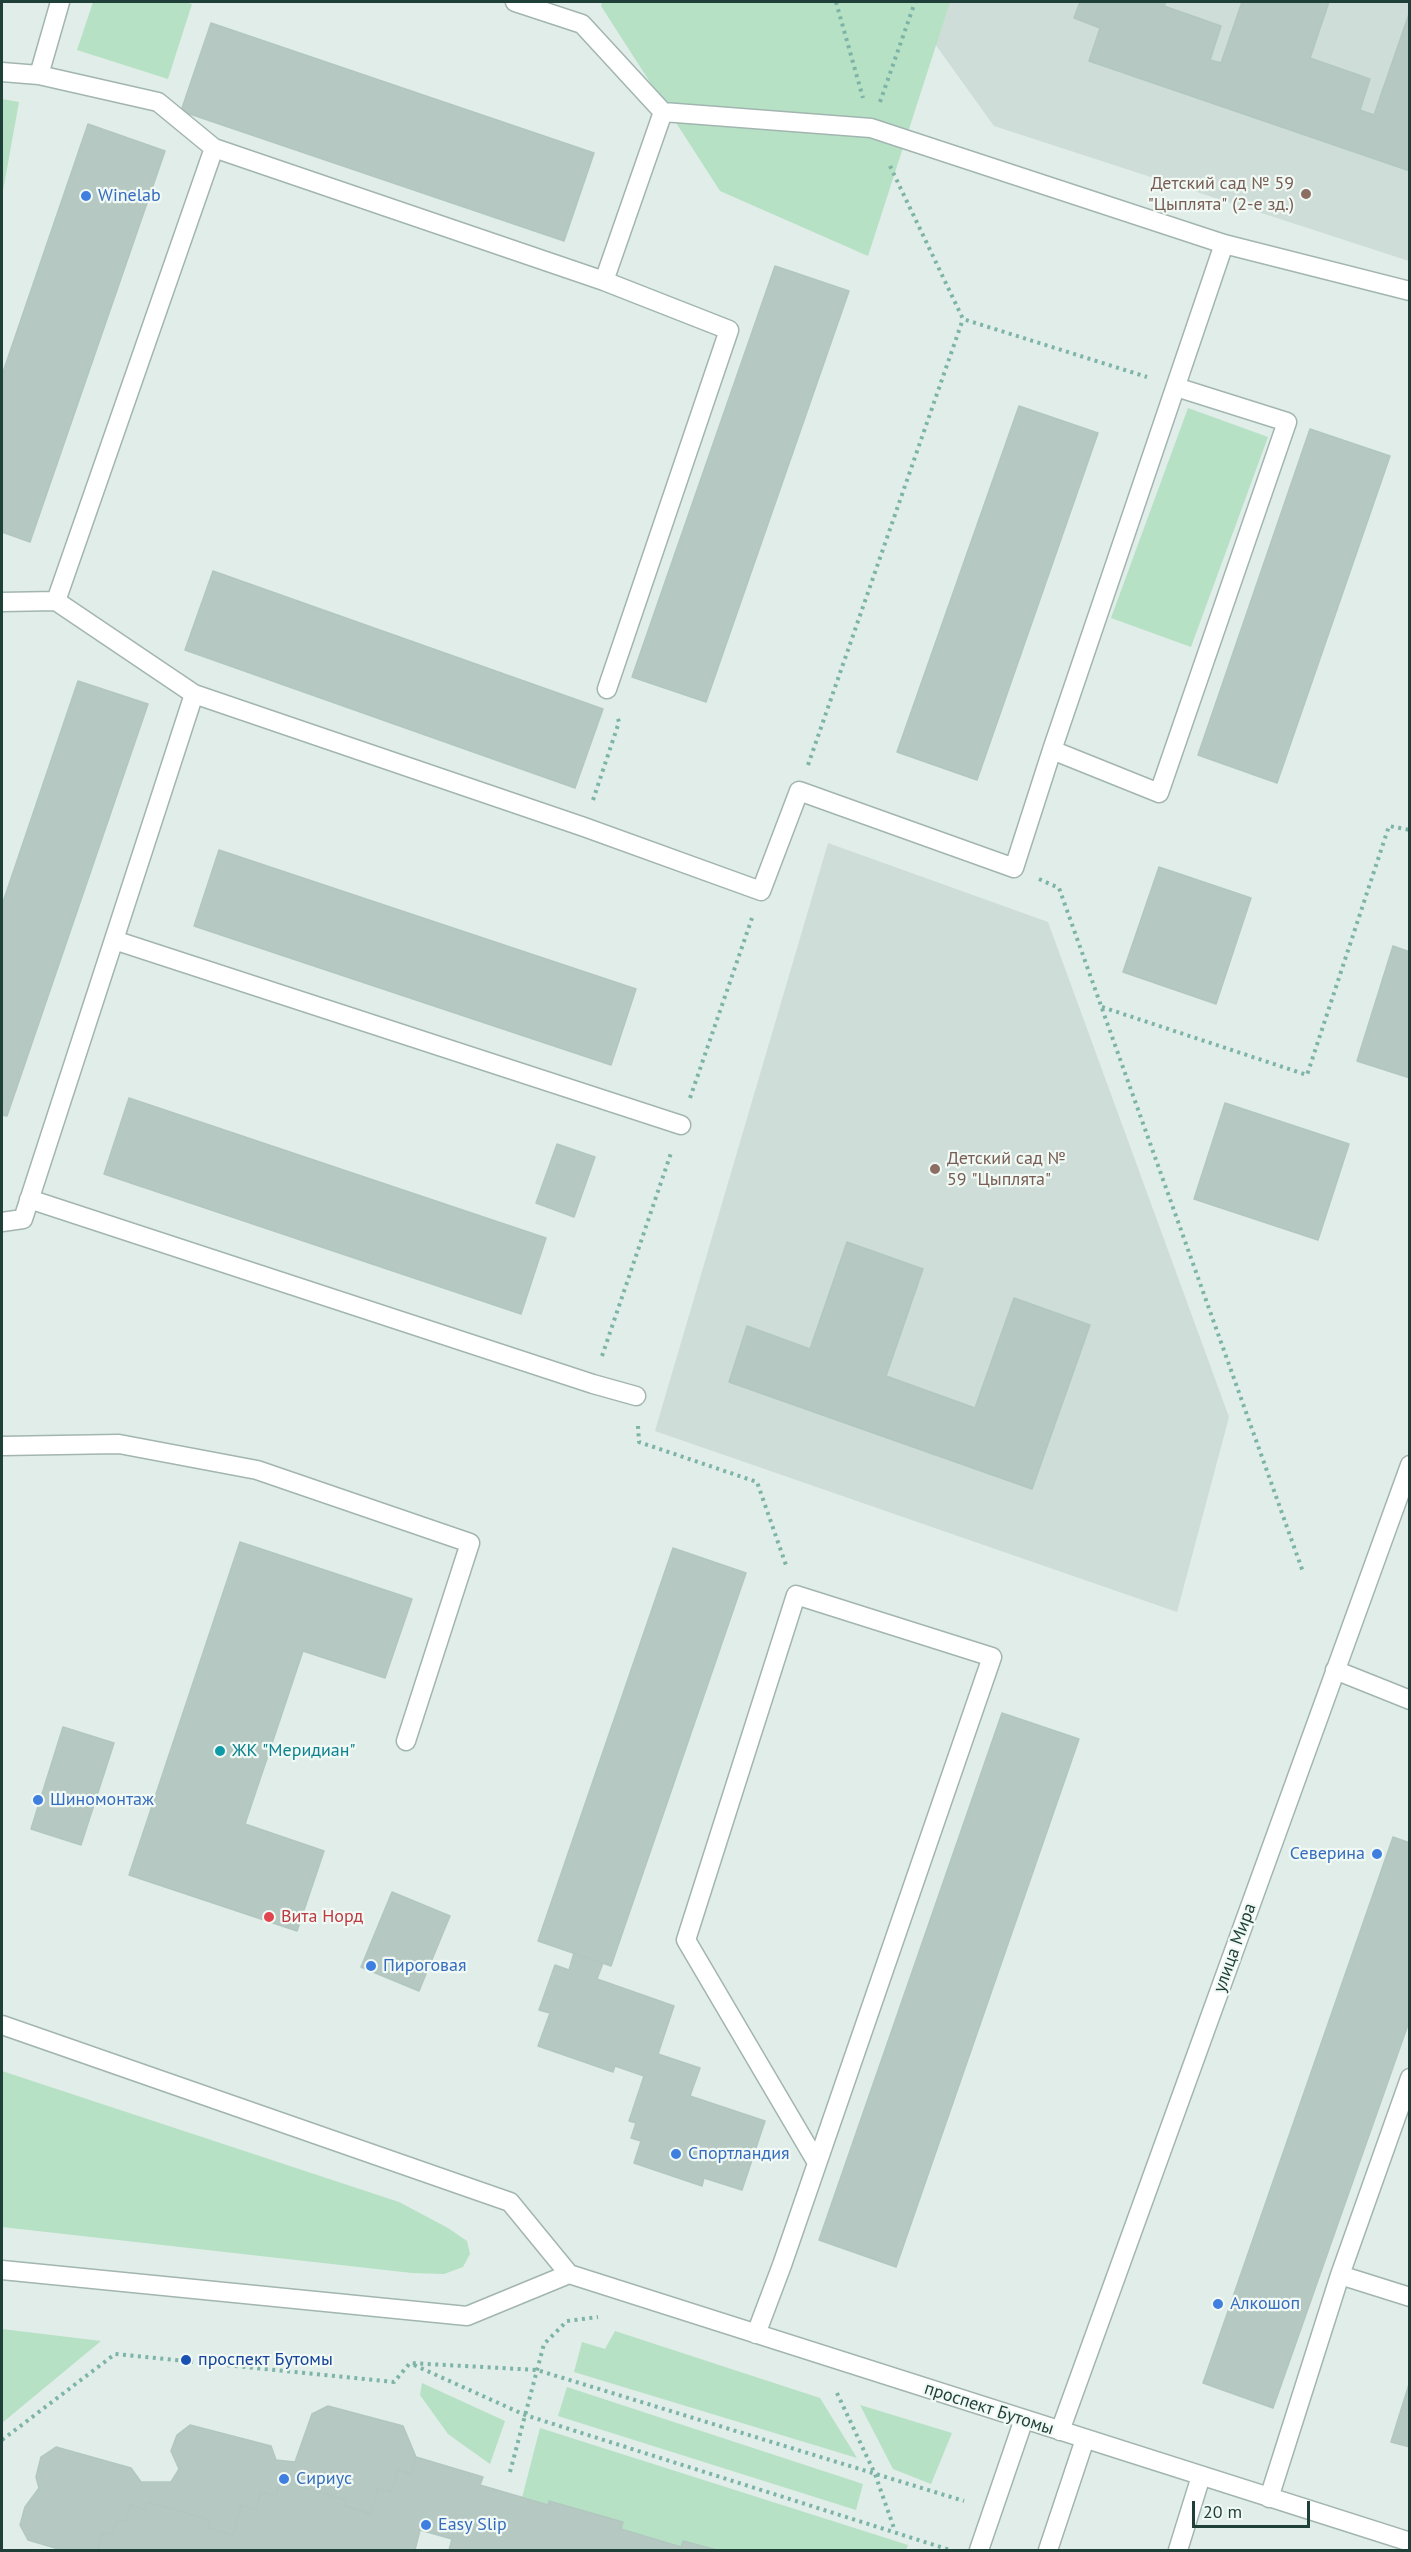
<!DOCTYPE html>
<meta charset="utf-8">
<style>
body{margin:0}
#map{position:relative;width:1411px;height:2552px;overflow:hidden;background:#e0ede8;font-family:"PT Sans",sans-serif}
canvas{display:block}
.frame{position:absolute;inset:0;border:3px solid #1f3f39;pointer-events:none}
.scale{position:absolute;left:1192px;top:2501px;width:118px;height:27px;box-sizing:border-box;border:3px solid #1f3f39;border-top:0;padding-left:8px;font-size:18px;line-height:21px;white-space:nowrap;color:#1f3f39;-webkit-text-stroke:4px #f1f9f5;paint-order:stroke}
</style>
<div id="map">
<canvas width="1411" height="2552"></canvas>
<div class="frame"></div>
<div class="scale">20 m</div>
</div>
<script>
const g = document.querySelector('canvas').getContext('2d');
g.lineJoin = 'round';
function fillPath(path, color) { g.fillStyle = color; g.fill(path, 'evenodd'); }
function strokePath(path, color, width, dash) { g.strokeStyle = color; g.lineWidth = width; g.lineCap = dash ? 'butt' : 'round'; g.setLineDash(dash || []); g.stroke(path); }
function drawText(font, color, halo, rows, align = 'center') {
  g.font = font + ' "PT Sans",sans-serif'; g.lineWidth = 4.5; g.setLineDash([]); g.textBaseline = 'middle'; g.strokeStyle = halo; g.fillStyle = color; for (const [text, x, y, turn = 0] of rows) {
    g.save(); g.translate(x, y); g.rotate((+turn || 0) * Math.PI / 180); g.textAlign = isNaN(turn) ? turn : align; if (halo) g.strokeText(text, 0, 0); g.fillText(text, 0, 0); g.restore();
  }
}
fillPath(new Path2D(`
 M949,2H1409V261L994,126L935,44Z
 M828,843L1048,922L1229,1417L1177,1612L655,1431Z`), '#ceddd7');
fillPath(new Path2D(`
 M93,2H184L192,4L168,79L77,50Z
 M602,2H950L868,256L720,191L601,6Z
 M2,99L19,102L2,196Z
 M1188,408L1268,437L1191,647L1111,618Z
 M2,2071L399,2202L448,2228L467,2241L470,2254L463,2267L444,2274L412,2273L2,2227Z
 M2,2329L101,2341L2,2423Z
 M615,2331L820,2398L857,2458L574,2372L582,2342L605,2349Z
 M422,2383L505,2421L490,2464L448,2434L420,2395Z
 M567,2387L863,2484L856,2510L558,2416Z
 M860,2405L952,2433L931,2484L893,2469Z
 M540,2428L908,2545L906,2550H717L683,2541L681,2547L621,2529L622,2522L550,2501L548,2505L522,2498Z`), '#b6e1c5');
const building = new Path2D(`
 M1080,2H1166L1164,6L1221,26L1210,60L1221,63L1242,2H1329L1310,58L1370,79L1360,110L1374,115L1410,11V171L1089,61L1100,28L1074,18Z
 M211,23L594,153L564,241L181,111Z
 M88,124L165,151L30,542L2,532V375Z
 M775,266L849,291L706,702L632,677Z
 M1019,406L1098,433L977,780L897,752Z
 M1310,429L1390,456L1277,783L1198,755Z
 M213,571L603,709L575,788L185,650Z
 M78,681L148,704L7,1116L2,1115V905Z
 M219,850L636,989L611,1065L194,926Z
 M1159,867L1251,898L1216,1004L1123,972Z
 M1393,946L1410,952V1078L1357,1061Z
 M129,1098L546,1238L521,1314L104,1174Z
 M1225,1103L1349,1144L1318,1240L1194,1199Z
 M557,1144L595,1157L574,1217L536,1203Z
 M847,1242L923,1269L886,1376L975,1408L1014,1298L1090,1325L1032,1489L729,1382L747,1326L810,1349Z
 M240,1542L412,1599L385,1678L303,1651L245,1824L324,1851L297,1931L129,1875Z
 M673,1548L746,1573L611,1966L538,1941Z
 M1002,1713L1079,1739L896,2267L819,2240Z
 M63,1727L114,1743L81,1845L31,1829Z
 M1393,1837L1410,1843V2019L1273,2408L1203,2383Z
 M392,1892L450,1916L419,1991L361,1967Z
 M574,1953L603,1963L597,1979L674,2006L658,2054L700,2068L690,2096L765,2121L742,2190L704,2178L702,2186L634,2163L641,2141L631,2138L636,2123L629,2121L644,2076L615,2066L613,2072L538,2046L550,2013L539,2010L555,1965L569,1970Z
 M1410,2381V2447L1391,2442Z
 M328,2406L403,2426L416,2457L411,2474L398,2470L391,2492L378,2488L371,2514L345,2506L347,2500L280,2481L276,2496L261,2492L256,2510L241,2505L233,2535L208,2528L210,2520L148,2502L145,2510L130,2505L125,2521L117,2520L112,2535L102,2533L98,2550H62L28,2540L20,2525L25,2507L39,2488L36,2477L41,2457L56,2447L131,2468L141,2482H171L179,2469L171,2451L177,2435L190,2425L271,2446L276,2460L295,2462L312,2414Z
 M416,2457L483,2477L480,2485L548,2505L549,2501L623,2522L621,2529L681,2547L683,2541L717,2550H449L452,2539L420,2530L415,2550H98L102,2533L112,2535L117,2520L125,2521L130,2505L145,2510L148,2502L210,2520L208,2528L233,2535L241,2505L256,2510L261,2492L276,2496L280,2481L347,2500L345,2506L371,2514L378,2488L391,2492L398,2470L411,2474Z`);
fillPath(building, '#b5c8c1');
strokePath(building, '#b2c7c0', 1.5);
const minor = new Path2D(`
 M515,2L582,24L663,112L604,281
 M2,72L39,75L158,102L214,148L604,281L729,330L607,689
 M39,75L60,2
 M663,112L871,128L1224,244L1410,291
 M1176,387L1287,422L1159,793L1052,750L1224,244
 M56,601L214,148
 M2,602L56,601L194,694L584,827L761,891L799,791L1014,868L1052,750
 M114,940L681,1125
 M29,1199L593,1384L636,1396
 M2,1222L23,1219L194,694
 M2,1446L119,1444L257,1470L470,1543L406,1741
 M1335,1670L1410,1700
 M2,2025L510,2202L569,2274L1410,2542
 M2,2270L467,2316L569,2274
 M1340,2275L1410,2078
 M756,2334L782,2265L992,1657L796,1595L686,1940L816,2161
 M1060,2431L1410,1465
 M1269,2498L1340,2275L1410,2297
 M979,2550L1024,2419
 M1048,2550L1085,2439
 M1178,2550L1201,2476`);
strokePath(minor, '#a2b5b0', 21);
strokePath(new Path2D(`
 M836,2L863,98
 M880,102L915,2
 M890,166L963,319L1147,377
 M808,765L963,319
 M593,800L619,722L617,716
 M1039,879L1059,888L1303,1572
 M1102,1007L1307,1075L1389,826L1410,830
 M690,1098L752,918
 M602,1356L671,1153
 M638,1426L639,1442L757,1482L787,1568
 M414,2365L525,2415L950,2550
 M837,2393L875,2474L895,2531
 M2,2440L115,2354L394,2382L410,2363L537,2370L964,2501
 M510,2472L544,2344L567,2321L598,2317`), '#7db4a7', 4, [3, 4.5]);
strokePath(minor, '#fff', 18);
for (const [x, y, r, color] of [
 [1306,194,6,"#8d6e63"],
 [86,196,6,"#3f7fe0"],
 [935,1169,6,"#8d6e63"],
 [220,1751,6,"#0f9aa8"],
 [38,1800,6,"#3f7fe0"],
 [1377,1854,6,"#3f7fe0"],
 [269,1917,6,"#e0444e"],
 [371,1966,6,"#3f7fe0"],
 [676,2154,6,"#3f7fe0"],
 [1218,2304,6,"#3f7fe0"],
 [186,2360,6,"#1a4fb4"],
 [284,2479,6,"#3f7fe0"],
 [426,2525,6,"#3f7fe0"]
]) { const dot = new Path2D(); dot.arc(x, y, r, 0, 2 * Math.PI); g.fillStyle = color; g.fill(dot); strokePath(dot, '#f1f9f5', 2); }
drawText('18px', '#785e54', '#f1f9f5', [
 ["Детский сад № 59",1294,184],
 ["\"Цыплята\" (2-е зд.)",1294,205],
 ["Детский сад №",947,1159,"left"],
 ["59 \"Цыплята\"",947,1180,"left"]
], 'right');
drawText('18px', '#366cbe', '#f1f9f5', [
 ["Winelab",98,196],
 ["Шиномонтаж",50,1800],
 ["Северина",1365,1854,"right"],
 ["Пироговая",383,1966],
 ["Спортландия",688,2154],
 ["Алкошоп",1230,2304],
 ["Сириус",296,2479],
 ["Easy Slip",438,2525]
], 'left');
drawText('18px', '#0d838f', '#f1f9f5', [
 ["ЖК \"Меридиан\"",232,1751]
], 'left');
drawText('18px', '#be3a42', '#f1f9f5', [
 ["Вита Норд",281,1917]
], 'left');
drawText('18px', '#1f3f39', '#f1f9f5', [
 ["улица Мира",1235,1948,-70],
 ["проспект Бутомы",989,2409,18]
]);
drawText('18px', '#164399', '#f1f9f5', [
 ["проспект Бутомы",198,2360]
], 'left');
</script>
